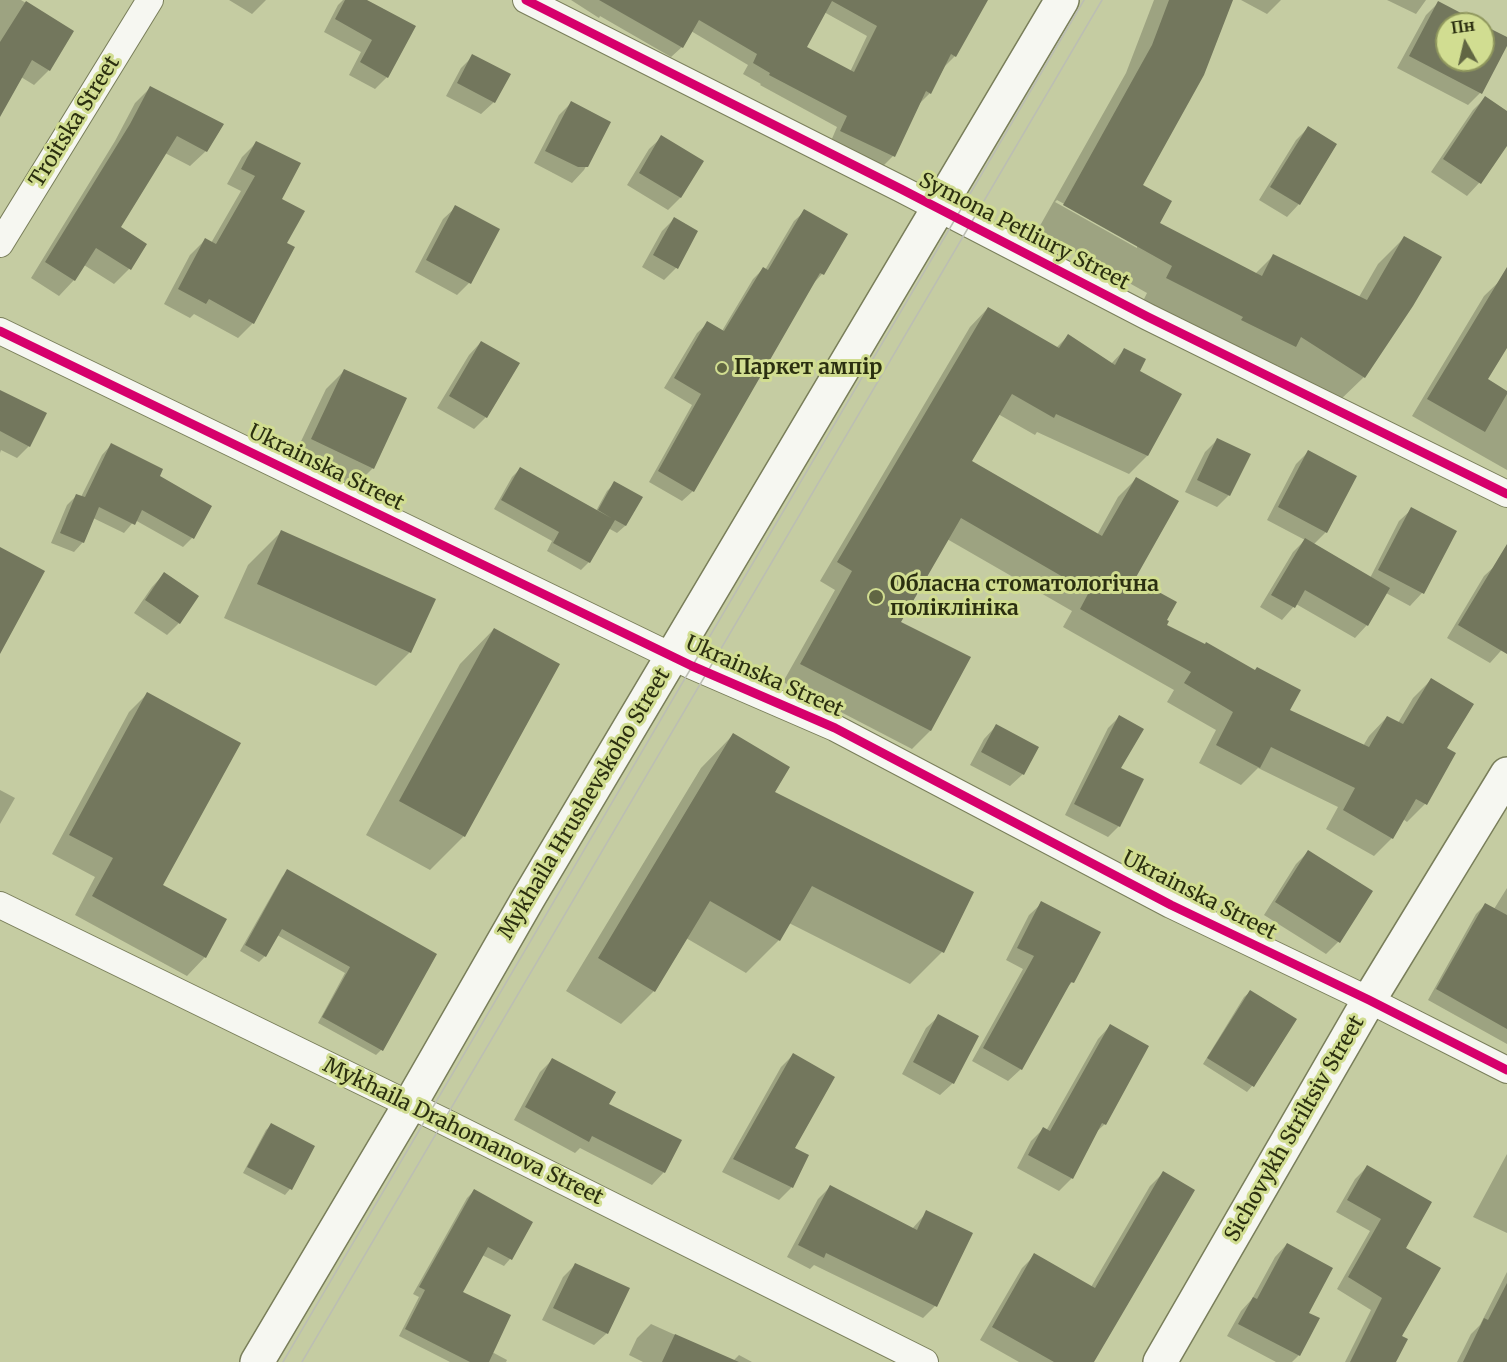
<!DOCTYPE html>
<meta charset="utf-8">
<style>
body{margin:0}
#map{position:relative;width:1507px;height:1362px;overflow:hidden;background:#c5cca2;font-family:Merriweather,serif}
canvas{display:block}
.north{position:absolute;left:1435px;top:12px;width:60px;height:60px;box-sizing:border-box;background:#d1dd91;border:2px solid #8f975d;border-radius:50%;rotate:352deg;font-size:16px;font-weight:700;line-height:24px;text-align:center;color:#2b2f10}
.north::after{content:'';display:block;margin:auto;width:21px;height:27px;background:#616643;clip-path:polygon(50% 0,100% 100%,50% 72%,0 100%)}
</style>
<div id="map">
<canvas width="1507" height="1362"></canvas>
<div class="north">Пн</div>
</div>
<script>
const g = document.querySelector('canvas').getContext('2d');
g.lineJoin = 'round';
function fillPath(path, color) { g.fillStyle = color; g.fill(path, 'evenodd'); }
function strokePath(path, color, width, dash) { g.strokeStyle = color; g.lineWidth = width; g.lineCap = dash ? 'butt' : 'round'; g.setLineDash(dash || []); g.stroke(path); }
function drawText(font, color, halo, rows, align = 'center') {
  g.font = font + ' Merriweather,serif'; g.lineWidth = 6; g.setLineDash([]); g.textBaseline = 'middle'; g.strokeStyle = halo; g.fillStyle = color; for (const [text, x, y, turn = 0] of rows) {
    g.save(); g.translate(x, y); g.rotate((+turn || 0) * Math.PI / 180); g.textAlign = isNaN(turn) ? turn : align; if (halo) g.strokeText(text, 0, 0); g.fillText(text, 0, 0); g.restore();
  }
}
fillPath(new Path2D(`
 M0,0H21L72,31L49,70L34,85L21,77L0,114Z
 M229,0H266L252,14Z
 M343,0H364L387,77L375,89L349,75L361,52L324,32L338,5Z
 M571,0H986L955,56L945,66L930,93L920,103L893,156L883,166L831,141L837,127L760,85L761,84L743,74L748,65L691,31L682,47L671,57L600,16L599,18ZM824,12L867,36L850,72L805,48Z
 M1154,0H1232L1141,185L1158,224L1255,274L1273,256L1359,297L1378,264L1405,237L1364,377L1337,403L1277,365L1269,372L1141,305L1147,293L1037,231L1126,73ZM1057,200L1137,244V248L1055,202Z
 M1241,0H1281L1267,14Z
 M1387,0H1426L1416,14Z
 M1438,3L1478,24H1447V60H1483V26L1507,39V43L1480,93L1468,105L1397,68L1426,15Z
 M473,56L494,102L481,114L446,96L461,68Z
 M150,88L206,151L190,166L165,153L119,228L129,269L114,284L84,265L74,280L59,296L31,278L115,141L135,103Z
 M1485,98L1507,113V143L1479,183L1467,196L1431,172L1473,110Z
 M571,103L609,122L584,170L572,183L534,163L559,115Z
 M1308,128L1299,204L1287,217L1259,200L1296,140Z
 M662,137L702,162L680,198L668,210L627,185L649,149Z
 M257,142L280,199L285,243L253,323L238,338L194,314L190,318L164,304L190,255L205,240L211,243L241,191L227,184L242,157Z
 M456,207L469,283L457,295L415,272L443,219Z
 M805,211L822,274L812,285L693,491L682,501L649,482L692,405L664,388L697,333L708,323L722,331L753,279L763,269L765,270L794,221Z
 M674,219L676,268L664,280L642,267L662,231Z
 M1507,274V345L1486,380L1507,392V470L1412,416L1484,296Z
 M988,308L1056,348L1068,336L1111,364L1124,350L1138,372L1180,394L1147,456L1129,474L1037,432L1035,435L998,414L970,461L1097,535L1118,497L1136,479L1133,579L1165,620V625L1288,711L1363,746L1369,736L1387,717L1398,723L1413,698L1431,680L1444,749L1425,804L1407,822L1403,819L1392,838L1374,856L1326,829L1338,807L1258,768L1241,785L1199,763L1216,730L1167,702L1174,690L1063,627L1072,611L947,539L899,622L969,657L930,731L912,749L783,682L835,590L820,581L970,327Z
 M481,342L486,417L474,429L437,408L469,355Z
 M344,371L373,468L354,487L293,458L326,389Z
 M0,393L29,446L17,458L1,450L0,453Z
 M1217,440L1229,495L1217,507L1185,492L1205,452Z
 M111,445L158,477L192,538L183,547L135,520L124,533L93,518L83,542L74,552L51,543L67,505L77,495L81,497L102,455Z
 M1308,452L1326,532L1313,545L1370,578L1399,521L1412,509L1455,532L1422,593L1410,606L1386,593L1367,625L1355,638L1296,604L1282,620L1260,607L1293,552L1305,540L1267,520L1296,464Z
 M520,469L596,511L607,491L615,483L641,498L625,526L617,533L608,528L589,562L581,570L547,551L552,541L494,509L512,477Z
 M282,531L410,652L376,686L224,618L248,565Z
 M1497,564L1507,570V644L1490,663L1447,638L1484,576Z
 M164,574L179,623L167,635L134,613L152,587Z
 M494,629L464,836L430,870L366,835L460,664Z
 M147,694L161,886L205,957L187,976L75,915L95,877L52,854L129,712Z
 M1119,717V826L1108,837L1065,815L1108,728Z
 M996,726L1023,774L1010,786L970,765L984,739Z
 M733,735L773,793L942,952L910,984L789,923L779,940L746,973L686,938L654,991L621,1024L566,991L701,768Z
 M0,790L15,798L0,824Z
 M1308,852L1371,891L1338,942L1326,954L1264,915L1296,864Z
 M288,871L435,954L381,1050L376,1055L318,1023L345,973L277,935L265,956L259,962L240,951L282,877Z
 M1507,888V1044L1428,1000L1476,914L1486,904L1494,909Z
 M1042,903L1072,982L1064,991L1021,1069L1008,1081L972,1061L1023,969L1006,960L1029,915Z
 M1250,992L1295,1019L1252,1086L1247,1092L1203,1064L1244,997Z
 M939,1016L953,1083L940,1095L902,1074L926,1028Z
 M1110,1026L1105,1124L1095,1133L1072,1178L1059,1191L1017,1168L1031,1141L1043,1129L1046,1131L1098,1039Z
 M793,1055V1148L807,1155L791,1188L779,1200L722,1172L781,1067Z
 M552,1060L607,1105L664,1172L652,1185L580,1148L575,1153L514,1120L540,1072Z
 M271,1125L313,1147L290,1189L285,1195L243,1173L266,1130Z
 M1507,1154V1233L1473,1217Z
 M1367,1167L1404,1249L1400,1337L1395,1362H1345L1371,1310L1337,1289L1370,1231L1336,1212L1355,1179Z
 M1163,1173L1092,1362H1019L980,1340L1022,1268L1035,1255L1091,1287L1150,1186Z
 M830,1187L912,1229L927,1212L935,1306L923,1318L814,1265L810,1269L787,1257L818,1199Z
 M474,1191L531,1223L510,1259L504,1266L482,1255L461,1293L492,1352L507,1360L506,1362H450L399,1336L419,1297L413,1294L467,1198Z
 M1287,1244L1307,1313L1318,1319L1299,1355L1292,1362H1276L1227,1336L1241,1311L1252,1299L1275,1257Z
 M576,1264L607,1333L594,1345L542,1320L563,1277Z
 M1507,1272V1362H1457L1471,1334L1480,1325Z
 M651,1324L733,1361L739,1355L752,1362H643L629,1355L637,1338Z`), '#0003');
fillPath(new Path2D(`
 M345,0H367L416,26L388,78L360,62L372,40L335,19Z
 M599,0H988L956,57L951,54L931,94L926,91L895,157L840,131L847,116L769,75L770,73L753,63L757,54L699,20L683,48ZM832,1L877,26L854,72L807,47Z
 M1169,0H1233L1204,75L1143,185L1172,201L1160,223L1262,276L1273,254L1367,300L1404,236L1442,257L1413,306L1365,378L1301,337L1296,347L1241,320L1243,317L1166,278L1172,266L1063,205L1152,45Z
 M26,1L74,31L50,71L32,60L0,117V42Z
 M1438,1L1482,24H1447V60H1483V25L1507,37V46L1482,94L1409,56Z
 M472,54L511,74L495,103L457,83Z
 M150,86L224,124L207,152L177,136L121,227L147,244L131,270L96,248L75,281L45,262L130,124Z
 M1485,96L1507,111V146L1481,184L1443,159Z
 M571,101L611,122L588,167H578L545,151Z
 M1308,126L1337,144L1300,205L1270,187Z
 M661,135L704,161L681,198L639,173Z
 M256,141L301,163L282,199L305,211L287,243L295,247L254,324L209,299L206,304L178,289L205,238L216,244L255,176L241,169Z
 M455,205L500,229L471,284L426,260Z
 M804,209L848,234L824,275L820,273L694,492L658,471L701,394L674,378L707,321L724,331L763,267L768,270Z
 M674,217L698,231L678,269L653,255Z
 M1507,267V348L1488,379L1507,391V394L1485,432L1427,399Z
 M988,307L1059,348L1068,334L1115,365L1124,348L1146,359L1140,371L1182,394L1148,456L1056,414L1054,418L1012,394L972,461L1102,536L1136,477L1179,501L1135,579L1177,602L1167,620L1169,621L1167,625L1205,644L1206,642L1255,670L1257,667L1301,690L1290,710L1369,747L1387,716L1403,724L1431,678L1474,704L1447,748L1456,753L1427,805L1416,799L1393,839L1343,810L1355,788L1271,747L1260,768L1216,745L1233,712L1184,683L1191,672L1080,609L1089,592L961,518L901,622L971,657L931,731L800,664L852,571L837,562Z
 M481,341L520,363L487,418L449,396Z
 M344,369L407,398L374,469L311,439Z
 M0,390L47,413L30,447L0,431Z
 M1217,438L1251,454L1230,496L1197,480Z
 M111,443L163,469L160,476L212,506L194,539L142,510L135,525L99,507L84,543L60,533L76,494L85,497Z
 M1308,450L1357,476L1327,533L1278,507Z
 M520,467L611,518L598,510L614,481L643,497L626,526L615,520L590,563L553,543L559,532L501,500Z
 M1411,507L1457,531L1424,594L1378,570Z
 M281,530L436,599L411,653L257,584Z
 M1305,538L1390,588L1368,626L1305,590L1295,608L1271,595Z
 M1507,544V654L1458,625Z
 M0,547L45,571L0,654Z
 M164,572L199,596L180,624L145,600Z
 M494,628L560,664L465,837L399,801Z
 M147,692L241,743L163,885L227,919L206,958L92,896L113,858L69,835Z
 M1119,715L1144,729L1121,768L1144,779L1120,827L1074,804Z
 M996,724L1039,747L1024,775L981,752Z
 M733,733L790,767L775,792L974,892L944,953L812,886L780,941L710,901L655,992L598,958Z
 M1308,850L1373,891L1340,943L1275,902Z
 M287,869L437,954L383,1051L322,1017L350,967L282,929L266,957L245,945Z
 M1041,901L1101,932L1074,983L1071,982L1022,1070L983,1048L1034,956L1017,948Z
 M1485,903L1507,915V1029L1436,989Z
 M1250,990L1297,1019L1254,1087L1207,1058Z
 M938,1014L979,1036L954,1084L913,1062Z
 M1110,1024L1149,1046L1106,1125L1102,1123L1073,1179L1028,1155L1043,1127L1050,1131Z
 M793,1053L835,1077L795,1148L809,1155L793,1188L733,1159Z
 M552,1058L616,1092L609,1104L682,1140L665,1173L592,1136L589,1142L525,1107Z
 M271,1123L315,1146L292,1190L247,1167Z
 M1367,1165L1432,1202L1406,1248L1441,1268L1402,1336L1408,1339L1396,1362H1350L1382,1298L1348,1277L1381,1219L1347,1200Z
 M1163,1171L1195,1190L1094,1362H1054L992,1327L1034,1253L1095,1288Z
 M830,1185L917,1230L926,1210L973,1233L937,1307L826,1253L824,1258L798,1245Z
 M474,1189L533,1222L512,1260L488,1247L463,1292L511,1315L489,1362H470L405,1329L425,1290L419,1287Z
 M1287,1243L1333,1268L1309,1313L1320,1318L1300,1356L1238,1324L1253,1297L1257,1299Z
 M575,1263L630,1288L608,1334L553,1308Z
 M1507,1283V1362H1463L1484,1318L1488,1320Z
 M675,1334L739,1362H662Z`), '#73775d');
const minor = new Path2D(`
 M526,0L901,189L1148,317L1507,494
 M0,244L150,0
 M0,331L692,666L835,728L1171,905L1369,1000L1507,1070
 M0,905L443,1121L925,1362`);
const primary = new Path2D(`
 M257,1362L409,1106L529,897L1062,0
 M1160,1362L1369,1000L1507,774`);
strokePath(minor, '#797e5a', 28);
strokePath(primary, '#797e5a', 36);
strokePath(minor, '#f6f7f1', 26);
strokePath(primary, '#f6f7f1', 33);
strokePath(new Path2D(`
 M283,1362L1084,0
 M302,1362L1102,0`), '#bcbeb3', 1.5);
strokePath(new Path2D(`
 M526,0L901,189L1148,317L1507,494
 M0,331L692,666L835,728L1171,905L1369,1000L1507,1070`), '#d6006c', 9);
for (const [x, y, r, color] of [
 [722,368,6,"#616643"],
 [876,597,8,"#616643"]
]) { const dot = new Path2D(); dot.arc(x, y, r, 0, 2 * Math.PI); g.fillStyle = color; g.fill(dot); strokePath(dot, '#d1dd91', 2); }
drawText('21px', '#2b2f10', '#d1dd91', [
 ["Troitska Street",75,122,-58],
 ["Symona Petliury Street",1024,232,27],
 ["Ukrainska Street",326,468,26],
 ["Ukrainska Street",764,677,24],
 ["Mykhaila Hrushevskoho Street",585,804,-59],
 ["Ukrainska Street",1199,896,27],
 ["Sichovykh Striltsiv Street",1295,1129,-60],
 ["Mykhaila Drahomanova Street",463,1132,26]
]);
drawText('bold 21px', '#2b2f10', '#d1dd91', [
 ["Паркет ампір",734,368],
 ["Обласна стоматологічна",890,585],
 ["поліклініка",890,609]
], 'left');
</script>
